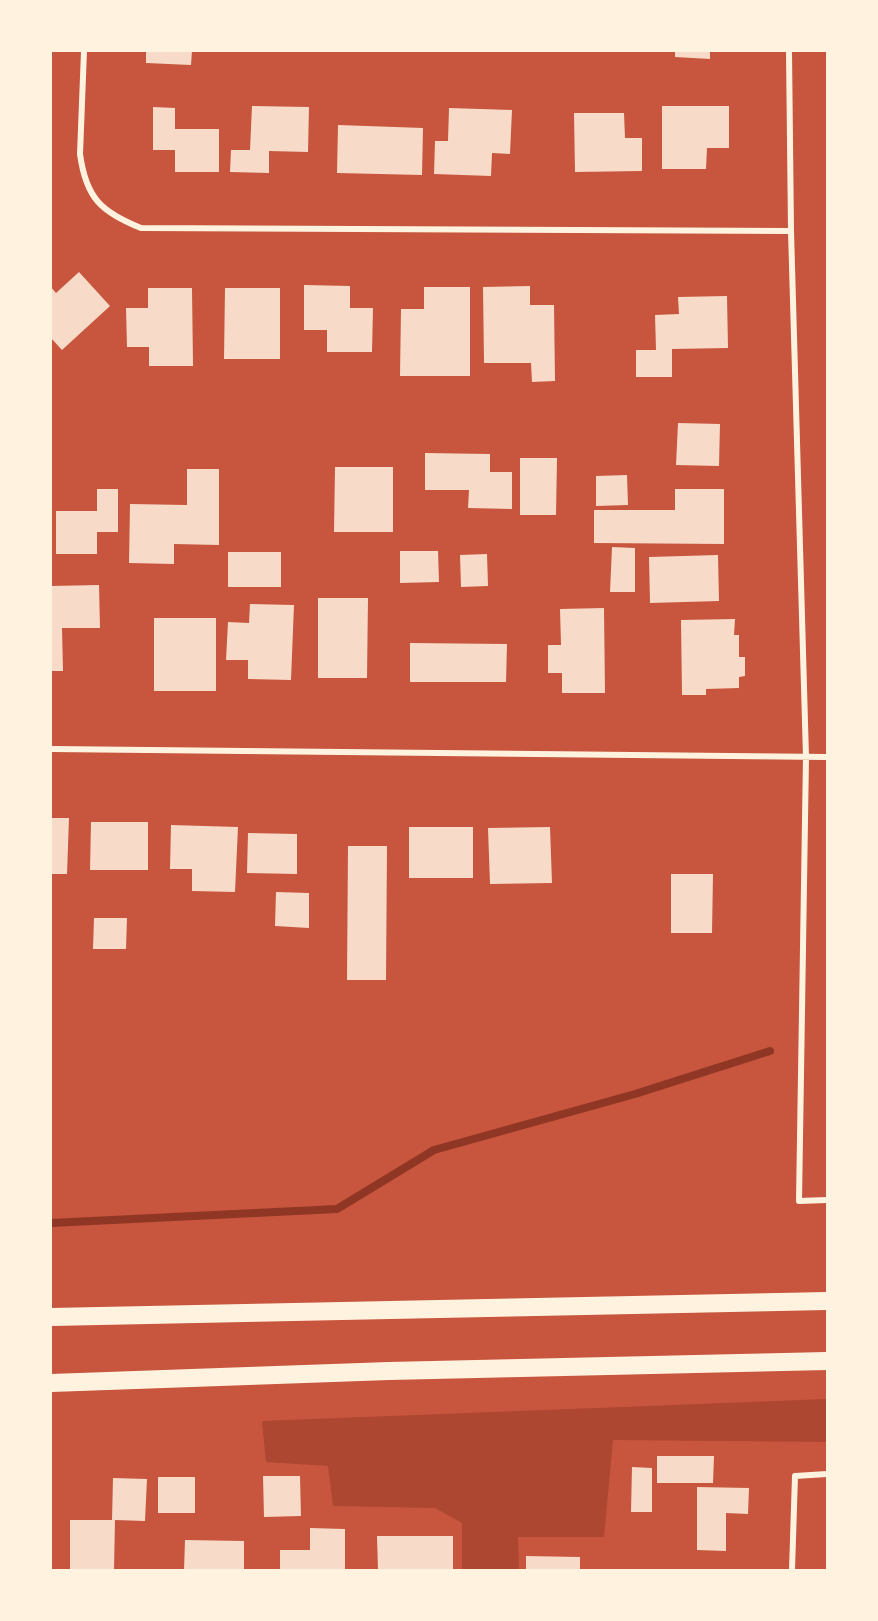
<!DOCTYPE html>
<style>
body{margin:0}
#map{position:relative;width:878px;height:1621px;overflow:hidden;background:#c8553d;font-family:Arial,sans-serif}
canvas{display:block}
.frame{position:absolute;inset:0;border:52px solid #fff3e0;pointer-events:none}
</style>
<div id="map">
<canvas width="878" height="1621"></canvas>
<div class="frame"></div>
</div>
<script>
const g = document.querySelector('canvas').getContext('2d');
g.lineJoin = 'round';
function fillPath(path, color) { g.fillStyle = color; g.fill(path, 'evenodd'); }
function strokePath(path, color, width, dash) { g.strokeStyle = color; g.lineWidth = width; g.lineCap = dash ? 'butt' : 'round'; g.setLineDash(dash || []); g.stroke(path); }
fillPath(new Path2D(`
 M827,1399V1442L613,1440L604,1537H518L519,1570H462V1523L435,1508L333,1506L328,1466L266,1462L262,1421Z`), '#ae4732');
strokePath(new Path2D(`
 M51,1223L337,1209L434,1150L635,1094L770,1051`), '#8f3625', 8);
fillPath(new Path2D(`
 M146,51H192L191,65L146,63Z
 M675,51H710V59L675,57Z
 M252,106L309,107L308,152L269,151V173L230,172L231,150H250Z
 M662,106H729V148H707L706,169H662Z
 M153,107L175,108V129H219V172H175V150H153Z
 M449,108L512,110L510,154L492,153L491,176L434,174L435,141H448Z
 M574,113H624L625,138H642V171L575,172Z
 M338,125L423,128L422,175L337,173Z
 M79,272L110,306L62,350L51,338V287L56,293Z
 M304,285L350,286V308H373L372,352H327V330H304Z
 M530,286V305H554L555,381L532,382L531,363H484L483,287Z
 M424,287H470V376H400L401,309H424Z
 M148,288H192L193,366H149V347H127L126,308H148Z
 M225,288H280V359H224Z
 M727,296L728,348L672,349V377H636V350H656L655,315L679,314L678,297Z
 M678,423L720,424L719,466L676,465Z
 M425,453L490,454V472H512V509L468,508L469,490H425Z
 M520,458H557L556,515H520Z
 M335,467H393V532H334Z
 M187,469H219V545L174,544V564L129,563L130,504L187,505Z
 M627,475L628,505L596,506V476Z
 M97,489H118V532H97V554H56V511H97Z
 M675,489H724V544L594,543V510H675Z
 M612,547L635,548V592H610Z
 M400,551H438L439,582L400,583Z
 M228,552H281V587H228Z
 M487,554L488,586L461,587L460,555Z
 M718,555L719,601L650,603L649,557Z
 M99,585L100,628H62L63,671H51V586Z
 M318,598H368L367,678H318Z
 M250,604L294,605L291,680L248,679V660H226L228,622L249,623Z
 M604,608L605,693H562V673H548V645H561L560,609Z
 M154,618H216V691H154Z
 M735,619L734,635H739V657H745V676L739,677V688L706,689V695H682L681,620Z
 M410,643L507,644L506,682H410Z
 M51,818H69L67,874H51Z
 M91,822H148V870H90Z
 M171,825L238,827L235,892L192,891V869H170Z
 M409,827H473V878H409Z
 M550,827L552,883L490,884L488,828Z
 M248,833L297,834V874L247,873Z
 M348,846H387L386,980H347Z
 M671,874H713L712,933H671Z
 M276,892L309,893V928L275,926Z
 M94,918H127L126,949H93Z
 M657,1456H714L713,1483H657Z
 M632,1467L652,1468V1512H631Z
 M263,1476H300L301,1516L264,1517Z
 M158,1477H195V1513H158Z
 M113,1478L147,1479L145,1521L115,1520L114,1570H70V1520H112Z
 M697,1487L749,1488L748,1514L726,1513V1551L697,1550Z
 M310,1528L345,1529V1570H280V1550H310Z
 M377,1536H453V1570H378Z
 M185,1540L244,1541V1570H184Z
 M526,1556L580,1557V1570H526Z`), '#f7dbc8');
strokePath(new Path2D(`
 M84,51L80,154C86,198 101,212 141,228L791,231
 M789,51L791,231L806,757L799,1201L827,1200
 M51,749L827,757
 M792,1570L795,1476L827,1474`), '#fff3e0', 6);
strokePath(new Path2D(`
 M51,1317L827,1301
 M51,1383L389,1371L827,1361`), '#fff3e0', 18);
</script>
